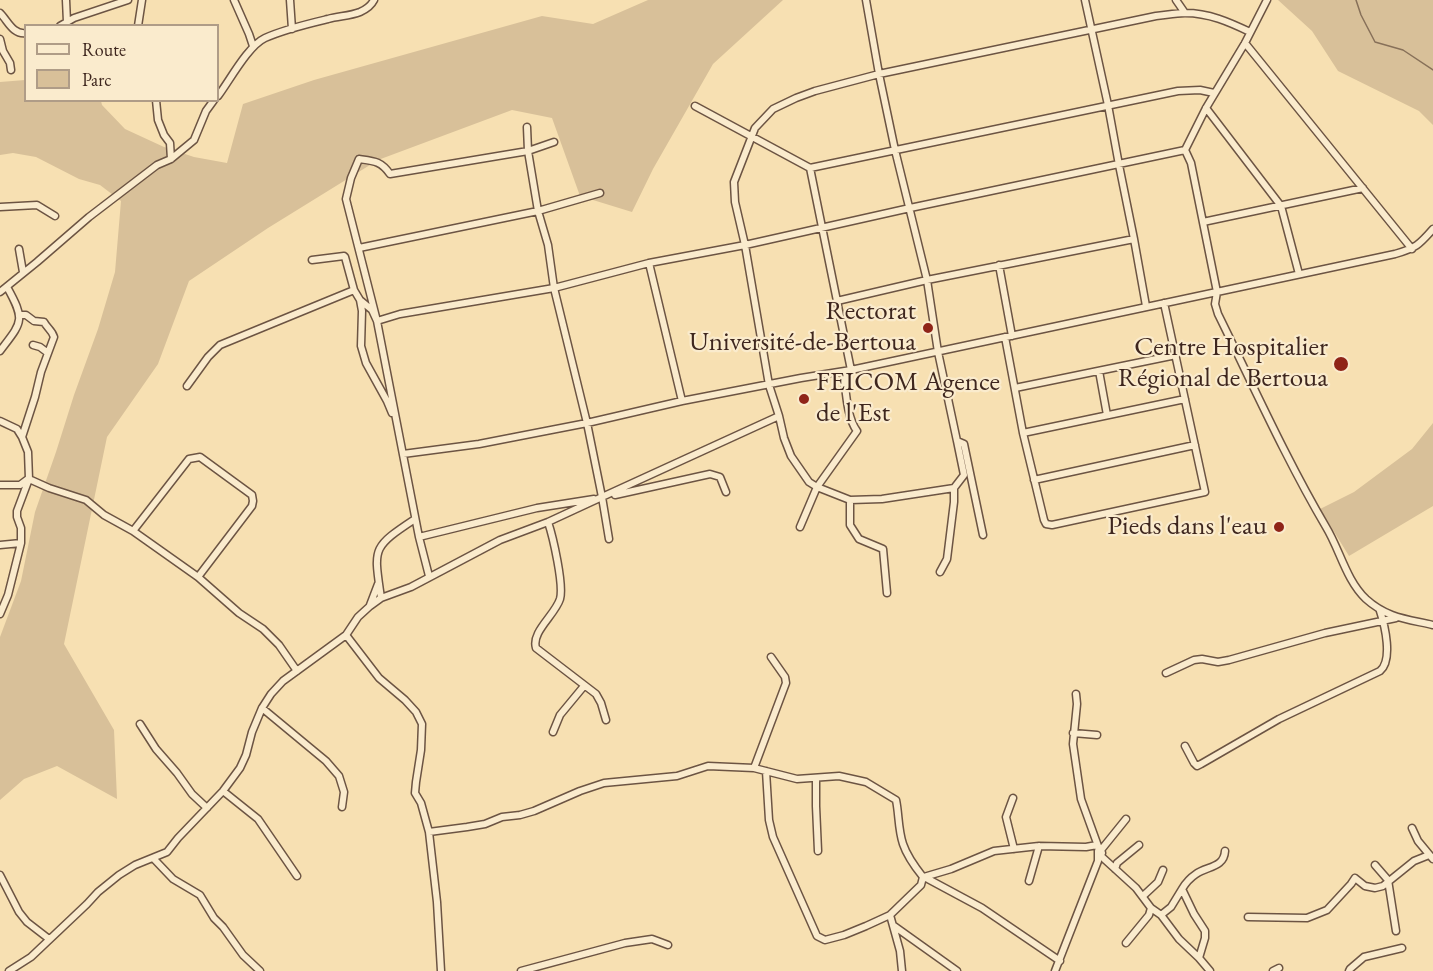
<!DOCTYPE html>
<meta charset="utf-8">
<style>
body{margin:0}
#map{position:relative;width:1433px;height:971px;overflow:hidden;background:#f7e0b2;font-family:"EB Garamond",serif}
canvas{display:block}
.legend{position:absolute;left:24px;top:24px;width:195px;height:78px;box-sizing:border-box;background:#faebcd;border:2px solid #af9c87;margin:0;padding:8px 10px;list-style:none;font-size:18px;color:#3e261e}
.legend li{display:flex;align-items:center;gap:12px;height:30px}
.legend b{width:30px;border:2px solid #af9c87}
</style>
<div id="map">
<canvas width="1433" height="971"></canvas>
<ul class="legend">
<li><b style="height:8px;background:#faebcd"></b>Route</li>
<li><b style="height:16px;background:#d8c099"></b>Parc</li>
</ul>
</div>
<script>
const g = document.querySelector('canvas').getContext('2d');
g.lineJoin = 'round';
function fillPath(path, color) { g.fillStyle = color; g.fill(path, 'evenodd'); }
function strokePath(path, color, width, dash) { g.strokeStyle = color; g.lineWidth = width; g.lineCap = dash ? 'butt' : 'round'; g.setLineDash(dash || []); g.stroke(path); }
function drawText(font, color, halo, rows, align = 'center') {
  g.font = font + ' "EB Garamond",serif'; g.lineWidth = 4.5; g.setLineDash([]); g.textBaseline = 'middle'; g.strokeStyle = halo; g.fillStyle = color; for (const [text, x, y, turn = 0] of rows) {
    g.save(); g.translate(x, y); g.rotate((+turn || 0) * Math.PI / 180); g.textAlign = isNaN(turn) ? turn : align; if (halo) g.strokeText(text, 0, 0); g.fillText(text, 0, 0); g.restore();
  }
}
fillPath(new Path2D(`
 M648,0H783L713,64L653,169L632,212L580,196L552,118L512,110L378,160L268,228L189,281L158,364L107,437L64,644L114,730L117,799L57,766L24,779L0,800V637L21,581L35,512L56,452L74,395L98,329L115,272L121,201L100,185L79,179L36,157L13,153L0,155V82L25,80L26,100L101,101L102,105L125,129L164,147L194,157L227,163L243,104L314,80L542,16L593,24Z
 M1278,0H1433V125L1419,111L1338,71L1312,31Z
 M1433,423V506L1349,556L1320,509L1354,492L1412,449Z`), '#d8c099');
strokePath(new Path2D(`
 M1356,0L1361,15L1375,42L1403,50L1433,70`), '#877059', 1.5);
const minor = new Path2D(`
 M66,0L67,22
 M234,0L249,34L253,46
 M290,0L292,29
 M866,0L879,74L895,150L927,280L938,352L957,441L964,444L983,535
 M1085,0L1108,105L1119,165L1134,239L1146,306
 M1176,0L1185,13
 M1267,0L1245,43L1206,108L1185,150L1191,163L1217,292L1215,304L1218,314C1253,385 1286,459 1326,527C1340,550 1346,580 1366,599C1387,618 1407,619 1433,625
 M0,13C8,21 13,35 26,33
 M60,26L74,18L128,0
 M138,26L142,0
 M0,39L3,51L10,63L11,70
 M1245,43L1412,249
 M218,96C230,80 248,46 265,38C285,29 307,24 328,19C339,16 350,16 360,12C367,9 371,6 374,0
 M156,100L158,120L164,135L170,143L171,159
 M695,106L810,168L1178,91L1200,90L1214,93
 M1206,108L1281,206L1299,274
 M527,127L528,151L538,211L548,245L554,288L587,423L602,497L609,539
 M0,207L37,205L55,216
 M1203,222L1363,188
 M359,248L538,211L600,193
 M19,249L23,272
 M312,260L344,256L345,257L354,290L360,300L362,311L361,346L366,363L387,401L392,413
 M649,263L682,401
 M999,265L1012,336
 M0,292L37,262L89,217L157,165L171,159L188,145L194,140L206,111L214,100
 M360,300L372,310L377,321L400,314L554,288L649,263L745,245L910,208L1185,150
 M837,301L927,280L1134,239
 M19,315H26L34,321L44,322C47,328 52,330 54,337L41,372L35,397L22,437
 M1005,337L1023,433L1044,520L1046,524L1052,525L1205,492L1164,303
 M33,345L40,347L48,353
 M0,351C22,322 26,321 7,287
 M1099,371L1107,415
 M187,386L208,357L220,345L354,290
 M1015,388L1176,355
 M0,421L17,429L22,437L28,452L29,479L17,511V517L21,528V543L8,595L0,614
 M1023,433L1185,399
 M957,441L964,475L954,488L882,499L850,500L817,487L809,482L791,456L784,438L779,416L769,385L745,245L735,202L734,182L755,128L773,109L796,98L815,91L879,74L1156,16C1166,15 1176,13 1185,13C1209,13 1229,22 1250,32
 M403,454L479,444L587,423L682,401L801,378L851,370L1395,254C1416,248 1419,245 1433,229
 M29,479L49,488L86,500L104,515L133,531L198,577L239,613L263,629L279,645L297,671
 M1034,480L1195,445
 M0,485H20L28,479
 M615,495L710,474L720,477L726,492
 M850,500V525L859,539L883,549L887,593
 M548,522C553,537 564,585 560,599C555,615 531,632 536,648L596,694L601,703L606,720
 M800,527L817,487L857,431C847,418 846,392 844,377L851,370L810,168
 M133,531L189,459L200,457L252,495L253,501L252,506L198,577
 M419,537L537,508L594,499
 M0,545L21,543
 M940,572L947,559L954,502V488
 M429,576L419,537L377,321L346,199L351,178L359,159C374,161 381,161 390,174L528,151L554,142
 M381,598C374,548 371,548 415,519
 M370,605L378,584
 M1166,673L1194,660L1202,659L1218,662L1229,660L1325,633L1396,618
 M1076,694L1077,704L1073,744L1081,799L1102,857L1136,888L1151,908L1161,915L1179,939L1199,958L1210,971
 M262,708L326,761L339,776L344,792L342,807
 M140,724L156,749L177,773L192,794L207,808
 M553,732L560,715L584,686
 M1073,733L1097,735
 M1185,746L1194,763L1197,766L1201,764L1279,719L1380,671C1393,660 1385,626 1380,611
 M754,768L786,683L785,677L771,657
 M766,771L769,820L773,837L817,936L825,940L844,935L866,926L890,915L921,885L923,877
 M816,778V806L818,851
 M223,791L258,819L297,876
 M1013,798L1006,817L1014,849
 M1412,828L1418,841L1433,859
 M429,832L467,827L485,824L502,817L520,815L534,811L580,791L604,783L677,776L708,766L754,768L797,779L839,776L866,782L896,800C899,814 898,829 903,844C907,856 915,867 923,877L928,879L982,908L1060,961
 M1102,853L1101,850L1126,819
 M153,858L173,879L200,895L214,918L223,927L243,955L260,971
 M1375,865L1388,880L1396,931
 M1115,869L1117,863L1139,845
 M0,875L19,912L27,922L49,939
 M924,877L951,869L994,851L1039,846L1086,847L1097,845
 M1029,881L1039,846
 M1143,896L1158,882L1163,870
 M890,915L900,951L902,971
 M1161,915L1171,907L1182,889
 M1248,917L1307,918L1327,910L1351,884L1355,878L1365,886L1375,888L1383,886L1414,861L1429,855
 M894,926L957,971
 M1126,943L1149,915L1151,908
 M1199,958L1205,938V931L1194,914L1182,889C1185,884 1190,878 1196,874C1207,866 1224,868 1225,851
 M9,971L31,957L87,904L98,892L119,875L135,865L167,852L178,838L223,791L240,768L246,755L252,732L262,708L271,694L283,681L346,635
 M441,971L437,902L429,832L421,803L415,793L416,782L421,750L422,724L416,712L405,700L379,678L346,635L358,617L370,606L381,598L411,587L500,540L548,522L602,497L779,416
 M521,971L625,943L652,939L668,945
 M1055,971L1098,861V851
 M1273,971L1279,968
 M1349,971L1350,969L1364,957L1402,948`);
strokePath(minor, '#6c5443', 9);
strokePath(minor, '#faebcd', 6);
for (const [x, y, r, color] of [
 [928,328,6,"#8f2418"],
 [1341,364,8,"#8f2418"],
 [804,399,6,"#8f2418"],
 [1279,527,6,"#8f2418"]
]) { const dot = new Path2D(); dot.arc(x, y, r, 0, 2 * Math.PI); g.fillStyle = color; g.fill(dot); strokePath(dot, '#faebcd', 2); }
drawText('27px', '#3e261e', '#faebcd', [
 ["Rectorat",916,312],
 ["Université-de-Bertoua",916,343],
 ["Centre Hospitalier",1328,348],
 ["Régional de Bertoua",1328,379],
 ["FEICOM Agence",816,383,"left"],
 ["de l'Est",816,414,"left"],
 ["Pieds dans l'eau",1267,527]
], 'right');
</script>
